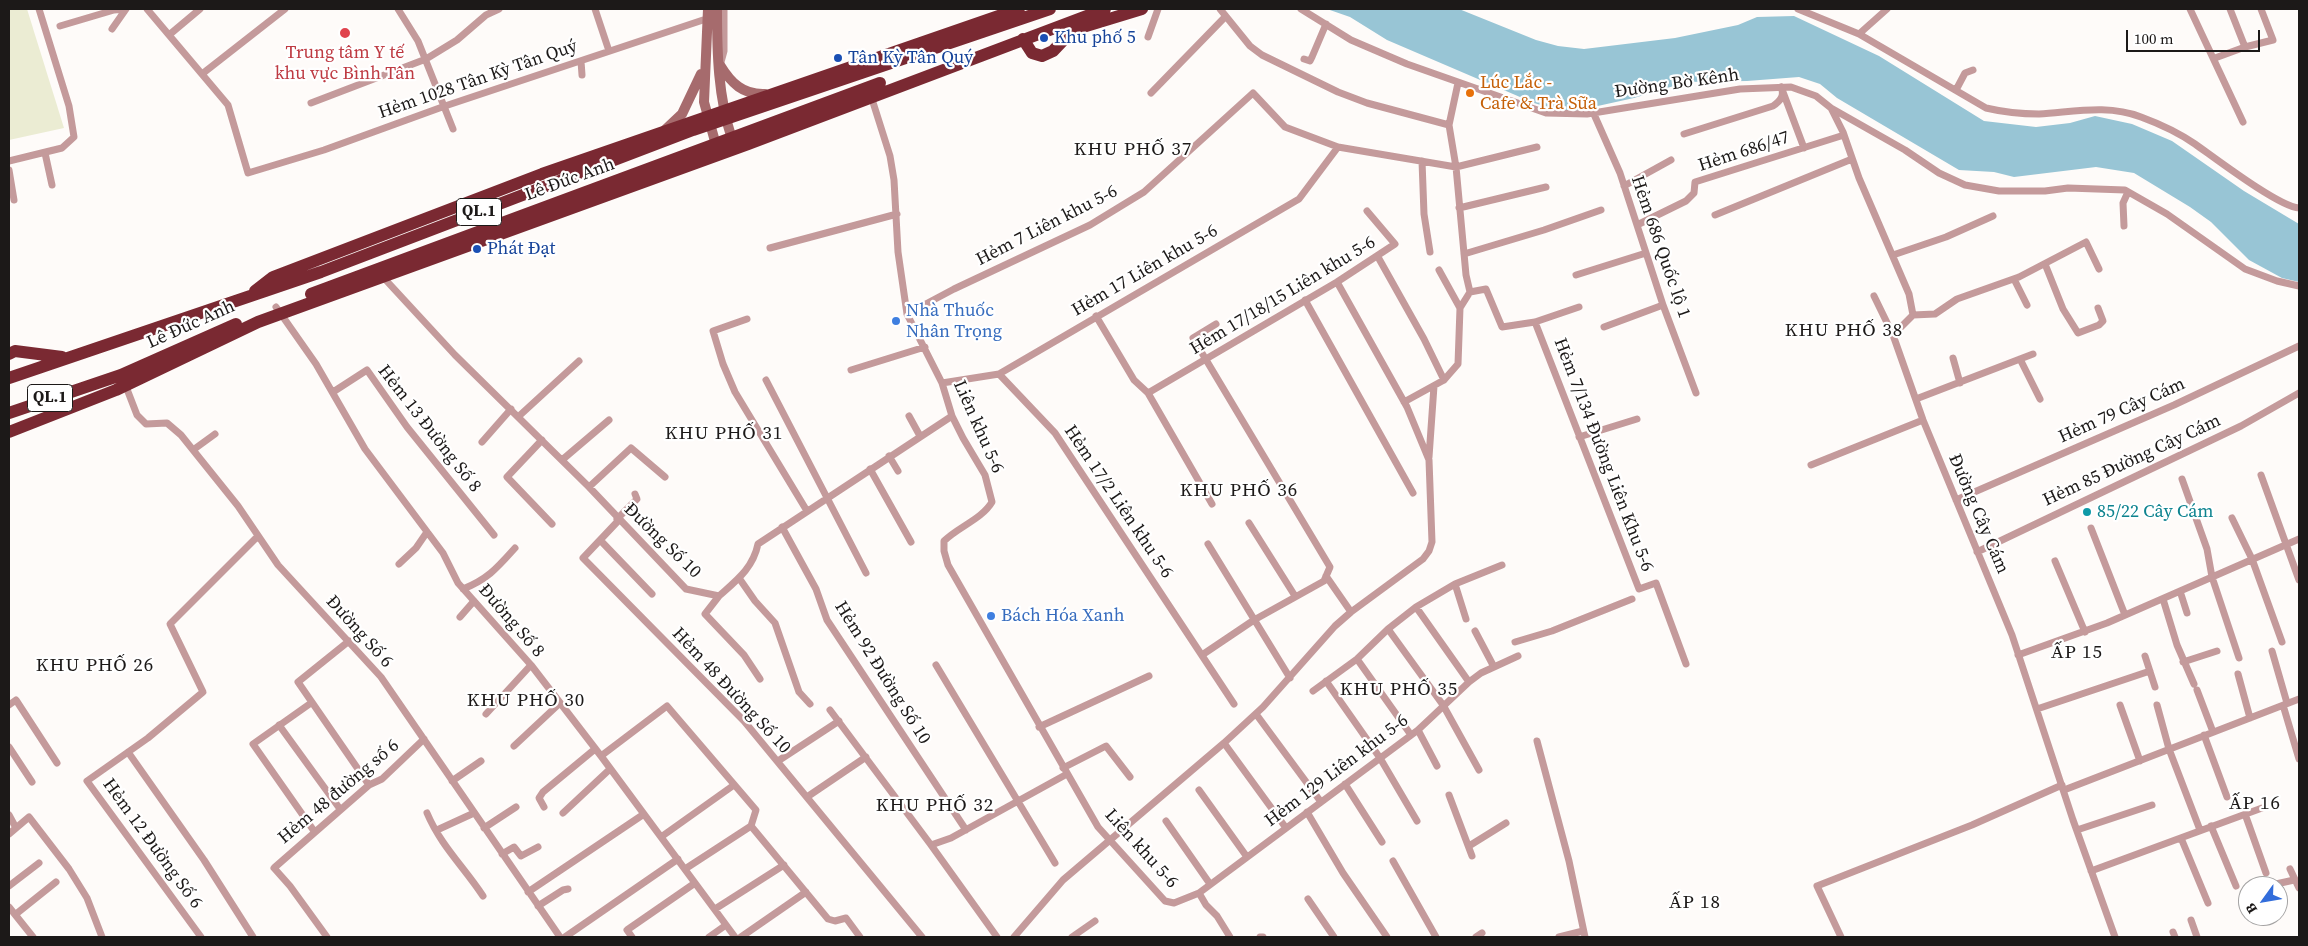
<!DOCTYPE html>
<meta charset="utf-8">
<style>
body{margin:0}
#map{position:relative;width:2308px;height:946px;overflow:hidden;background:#fefbf9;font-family:"Source Serif 4",serif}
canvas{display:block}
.frame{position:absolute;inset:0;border:10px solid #1c1918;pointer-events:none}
.north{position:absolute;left:2238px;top:876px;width:50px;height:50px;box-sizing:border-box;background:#fff;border:1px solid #a4a3a3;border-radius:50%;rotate:238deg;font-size:14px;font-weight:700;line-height:20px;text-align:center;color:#1c1918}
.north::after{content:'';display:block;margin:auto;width:18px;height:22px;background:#326ddb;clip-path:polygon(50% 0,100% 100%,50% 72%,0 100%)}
.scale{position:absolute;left:2126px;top:30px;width:134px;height:22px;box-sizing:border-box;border:2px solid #1c1918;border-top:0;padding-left:6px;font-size:15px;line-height:18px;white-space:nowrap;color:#1c1918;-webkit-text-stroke:4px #fff;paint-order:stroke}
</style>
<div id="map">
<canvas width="2308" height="946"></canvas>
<div class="frame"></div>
<div class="north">B</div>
<div class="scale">100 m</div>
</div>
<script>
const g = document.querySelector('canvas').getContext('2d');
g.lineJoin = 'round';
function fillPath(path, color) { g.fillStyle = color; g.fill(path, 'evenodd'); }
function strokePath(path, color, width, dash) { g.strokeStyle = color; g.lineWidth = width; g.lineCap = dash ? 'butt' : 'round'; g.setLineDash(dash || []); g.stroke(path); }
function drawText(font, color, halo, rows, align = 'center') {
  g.font = font + ' "Source Serif 4",serif'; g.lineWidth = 4.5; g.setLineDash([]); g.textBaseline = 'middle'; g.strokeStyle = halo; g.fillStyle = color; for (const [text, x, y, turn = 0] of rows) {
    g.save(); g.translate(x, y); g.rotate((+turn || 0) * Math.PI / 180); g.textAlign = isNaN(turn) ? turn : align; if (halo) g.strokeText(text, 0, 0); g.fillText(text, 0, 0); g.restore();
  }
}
fillPath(new Path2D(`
 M9,9H27L64,128L9,140Z`), '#ebecd3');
fillPath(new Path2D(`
 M1327,9H1459L1536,40L1558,46L1584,49L1675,38L1738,25L1757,17L1794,16L1879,56L1984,121L2036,127L2070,123L2095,116L2132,124L2172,141L2244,191L2299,224V282L2282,278L2249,260L2211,222L2190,207L2134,173L2096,167L2014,177L1994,172L1959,170L1837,98L1820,84L1799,77L1747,81L1687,82L1634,98L1575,111L1557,110L1534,103L1387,40L1350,17Z`), '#98c5d5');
strokePath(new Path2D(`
 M147,9L228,105L248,173L324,150L445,106L703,20
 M398,9L418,41L453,129
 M595,9L609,51
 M1220,9L1250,46L1262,55L1338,92L1367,103L1449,125
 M1301,9L1351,40L1407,64L1546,113L1587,114L1740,89L1791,87L1816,96L1831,108L1843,132L1859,178L1909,294L1913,315L1893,335L1923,420L2012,635L2073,820L2115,937
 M1798,9L1859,34L1986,108C2003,112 2021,114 2039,114C2074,112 2107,104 2141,117C2160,124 2179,133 2195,144C2215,158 2279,207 2299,208
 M2190,9L2243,122
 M2230,9L2245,47
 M60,26L114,10L125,9
 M112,29L126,9
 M1859,34L1887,9
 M169,35L200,9
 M1148,37L1158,9
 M2215,58L2245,47L2273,40L2261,9
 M1304,59L1310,61L1312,57L1326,24
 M581,61L582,75
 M721,62L724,51V9
 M202,74L285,9
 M1458,83L1449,125L1456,167L1466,275L1470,292
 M1956,90L1965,73L1973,70
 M1783,92L1804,148
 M1151,93L1225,17
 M871,96L890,156L894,180L898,252L907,314L942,383L952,416L963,438L985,475L992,502C982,519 958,527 944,541V551L948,565L1098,827L1165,901L1174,903L1199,893L1206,905L1217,916L1230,937
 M311,103L426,59L457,40L486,15L499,9
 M1831,108L1905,150L1939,173L1965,185L1999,191H2045L2068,188L2125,190L2167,214L2245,269L2277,281L2299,286
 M1593,112L1620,173L1663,305L1696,393
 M1684,134L1773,106C1780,101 1785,96 1781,87
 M45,153L52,185
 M9,161L62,148L74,137L69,106L39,9
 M1422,161L1424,214L1430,252
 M9,170L14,200
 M1624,186L1671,160
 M1459,208L1546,187
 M1715,215L1852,159
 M1637,225L1686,201L1694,193L1695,182L1844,135
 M2124,226L2123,203L2128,192
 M770,248L897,214
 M1464,254L1544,230L1601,210
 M1893,255L1946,237L1993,216
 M1378,257L1424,339L1444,380
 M2045,264L2063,309L2078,333L2099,325L2103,321L2098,308
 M1576,275L1646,253
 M383,277L455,355L589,487L686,589L719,596C737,580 753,568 758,544L952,416
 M2014,279L2027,305
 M1470,292L1486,289L1502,327L1535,322L1579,307
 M1874,296L1893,335
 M1305,300L1413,493
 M276,307L316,364L365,449L443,553L458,583L531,665L601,756L735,937
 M1460,308L1470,292
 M907,314L954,289L1090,225L1144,192L1253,93L1285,127L1338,147L1456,167L1537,147
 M1913,315L1935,314L1957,299L2019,277L2086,242L2099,269
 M1096,316L1134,380L1148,393L1212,504
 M747,319L713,331L723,364L735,392L807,511
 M1535,322L1639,589L1656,583L1686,664
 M1604,327L1663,305
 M1953,358L1960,383
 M2020,359L2040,399
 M851,370L925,347
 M999,374L1055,433L1234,704
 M766,380L866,573
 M942,383L999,374L1299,199L1338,147
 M125,384L137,415L146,424L167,423L181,435L238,506L278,565L381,677L560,937
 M333,392L367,370L407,427L494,535
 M1148,393L1337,282L1395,244L1367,211
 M1916,399L2033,354
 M1404,402L1444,380L1458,364L1460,308L1439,270
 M909,416L920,436
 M518,417L579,361
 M1579,437L1637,419
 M542,440L507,477L552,524
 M482,442L511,409
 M193,450L215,434
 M889,456L898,471
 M1429,457L1434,386
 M562,460L609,420
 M1811,465L1923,420
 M870,469L911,542
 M2261,475L2299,580
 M2182,479L2207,549L2212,577L2239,658
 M589,487L631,448L665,477
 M1956,500L2174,405L2299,346
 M2232,518L2252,559L2282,642
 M617,519L637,499L635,494
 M619,520L583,558L744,721L922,937
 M1249,523L1295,596
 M782,527L816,589L827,620L966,830
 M2091,528L2125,615
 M600,540L652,594
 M1208,544L1290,678
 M1977,552L2241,426L2299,393
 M2055,561L2085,632
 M399,564L416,548L427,532
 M1326,576L1351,612
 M739,578L755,601L775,623L799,692L810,704
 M1455,584L1466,619
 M463,589C488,579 497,568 515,548
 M2180,591L2187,613
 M719,596L705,614L744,655L760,679
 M2163,599L2177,645L2194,684
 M1416,607L1469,682
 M460,617L474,601
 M1388,629L1443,705L1479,770
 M1475,631L1494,667
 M349,641L298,682L369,785
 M1515,642L1552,631L1632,599
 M2272,651L2287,703
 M1202,655L1254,620L1324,581L1330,567L1193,338L1216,324
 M2018,655L2107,623L2299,539
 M2145,656L2155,687
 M1357,659L1411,735
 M2183,662L2217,651
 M936,665L1055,863
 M2238,674L2250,718
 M1326,681L1380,758L1417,821
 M2197,690L2213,732
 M1313,691L1357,659L1388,629L1416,607L1455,584L1502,565
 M311,703L253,744L314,831
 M9,705L16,700L57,763
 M2120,705L2140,761
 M2157,705L2169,749L2200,830
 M2283,705L2299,759
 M2037,709L2150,671
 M830,710L931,845
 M486,714L531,665
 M1256,714L1321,802
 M279,725L340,809
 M1039,727L1149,676
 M1418,730L1437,766
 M2204,735L2227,797
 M1537,741L1569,861L1585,937
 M1224,743L1286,828
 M514,746L560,703
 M9,747L32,782
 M128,752L204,860L253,937
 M601,756L667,706L756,810L751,826L828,919L835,921L846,918L860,937
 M778,761L839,721
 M1063,768L1106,746L1130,777
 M452,781L481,761
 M1345,784L1382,842
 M1199,790L1247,857
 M2064,790L2299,699
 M1449,795L1472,856
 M807,797L866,757
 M544,807L539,798L543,792L595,749
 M1307,812L1343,873L1387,937
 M427,813C441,846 464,867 483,896
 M563,813L610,769
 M2245,814L2266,873
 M9,815L16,828
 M1166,821L1210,884
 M2211,826L2236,886
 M484,828L516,807
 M437,830L474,813
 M2077,830L2152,805
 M9,834L29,817L69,869L87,898L102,937
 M661,837L734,785
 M2181,838L2208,903
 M1469,846L1506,823
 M502,854L514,847L521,856L538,847
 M1393,861L1436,937
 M685,869L751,826
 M2290,869L2299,888
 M2091,871L2262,808
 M2276,884L2294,880
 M9,886L39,863
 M528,892L644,814
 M1199,893L1418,730L1469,682L1481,673L1518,656
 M1308,899L1334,937
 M538,906L563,890L568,889
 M9,907L33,937
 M715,909L784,865
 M16,914L56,882
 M2191,920L2197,937
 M2173,932L2175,937
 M201,937L87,781L148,738L203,692L170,624L258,536
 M327,937L290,886L274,868L369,785L382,779L424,739
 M565,937L678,859
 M632,937L627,930L695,883
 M709,937L726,925
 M741,937L806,892
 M997,937L931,845L951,838L1067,774
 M1014,937L1063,880L1224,743L1263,707L1335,626L1351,612L1423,559L1429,551L1432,542L1429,460L1407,407L1337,282
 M1072,937L1095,921
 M1260,937H1263
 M1476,937L1482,933
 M1559,937L1583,931
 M1841,937L1817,886L1972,825L2062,785`), '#c49a9b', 7);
strokePath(new Path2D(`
 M708,9L704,102L716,145
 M717,9C717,53 718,97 732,139
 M720,65C731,83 743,95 765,94
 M665,130L682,114L701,74`), '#a66b6d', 10);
strokePath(new Path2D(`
 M1023,39L1032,53L1042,56L1053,51L1073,30L1142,9
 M255,291L273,277L542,174L1019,9
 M311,294L880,83
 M9,354L15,351L62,357
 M9,378L321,272L693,130L1050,9
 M9,413L121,375L236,324
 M9,432L116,390L258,322L748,144L1105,9`), '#7a2932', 12);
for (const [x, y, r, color] of [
 [345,33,6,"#e0444e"],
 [1044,38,5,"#1a4fb4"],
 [838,58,5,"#1a4fb4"],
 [1470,93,5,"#e8710a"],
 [477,249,5,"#1a4fb4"],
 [896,321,5,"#3f7fe0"],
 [2087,512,5,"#0f9aa8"],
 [991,616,5,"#3f7fe0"]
]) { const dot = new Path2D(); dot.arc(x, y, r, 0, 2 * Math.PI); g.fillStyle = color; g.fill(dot); strokePath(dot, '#fff', 2); }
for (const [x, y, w] of [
 [479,212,45],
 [50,398,45]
]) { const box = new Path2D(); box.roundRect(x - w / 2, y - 13.5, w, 27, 4); g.fillStyle = '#fff'; g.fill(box); strokePath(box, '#1c1918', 1); }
drawText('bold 16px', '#1c1918', null, [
 ["QL.1",479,212],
 ["QL.1",50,398]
]);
drawText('18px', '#164399', '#fff', [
 ["Khu phố 5",1054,38],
 ["Tân Kỳ Tân Quý",848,58],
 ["Phát Đạt",487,249]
], 'left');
drawText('18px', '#be3a42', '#fff', [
 ["Trung tâm Y tế",345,53],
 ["khu vực Bình Tân",345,74]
]);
drawText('18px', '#1c1918', '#fff', [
 ["Hẻm 1028 Tân Kỳ Tân Quý",478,80,-19],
 ["Đường Bờ Kênh",1677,84,-8],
 ["Hẻm 686/47",1744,152,-18],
 ["Lê Đức Anh",570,180,-20],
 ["Hẻm 7 Liên khu 5-6",1047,226,-27],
 ["Hẻm 686 Quốc lộ 1",1660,247,71],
 ["Hẻm 17 Liên khu 5-6",1145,271,-30],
 ["Hẻm 17/18/15 Liên khu 5-6",1283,296,-31],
 ["Lê Đức Anh",191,325,-24],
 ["Hẻm 79 Cây Cám",2122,411,-24],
 ["Liên khu 5-6",978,427,66],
 ["Hẻm 13 Đường Số 8",429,429,52],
 ["Hẻm 7/134 Đường Liên Khu 5-6",1603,455,69],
 ["Hẻm 85 Đường Cây Cám",2132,461,-25],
 ["Hẻm 17/2 Liên khu 5-6",1118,502,56],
 ["Đường Cây Cám",1978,514,67],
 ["Đường Số 10",662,541,44],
 ["Đường Số 8",511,621,49],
 ["Đường Số 6",359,632,48],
 ["Hẻm 92 Đường Số 10",882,673,58],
 ["Hẻm 48 Đường Số 10",731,691,47],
 ["Hẻm 129 Liên khu 5-6",1337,771,-37],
 ["Hẻm 48 đường số 6",339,792,-40],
 ["Hẻm 12 Đường Số 6",152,844,54],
 ["Liên khu 5-6",1141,849,48]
]);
drawText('18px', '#c56008', '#fff', [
 ["Lúc Lắc -",1480,83],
 ["Cafe & Trà Sữa",1480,104]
], 'left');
drawText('18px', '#366cbe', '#fff', [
 ["Nhà Thuốc",906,311],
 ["Nhân Trọng",906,332],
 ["Bách Hóa Xanh",1001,616]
], 'left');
drawText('18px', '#0d838f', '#fff', [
 ["85/22 Cây Cám",2097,512]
], 'left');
g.letterSpacing = '1px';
drawText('19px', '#1c1918', '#fff', [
 ["KHU PHỐ 37",1133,150],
 ["KHU PHỐ 38",1844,331],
 ["KHU PHỐ 31",724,434],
 ["KHU PHỐ 36",1239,491],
 ["ẤP 15",2077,653],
 ["KHU PHỐ 26",95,666],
 ["KHU PHỐ 35",1399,690],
 ["KHU PHỐ 30",526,701],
 ["ẤP 16",2255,804],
 ["KHU PHỐ 32",935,806],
 ["ẤP 18",1695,903]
]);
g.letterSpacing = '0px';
</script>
